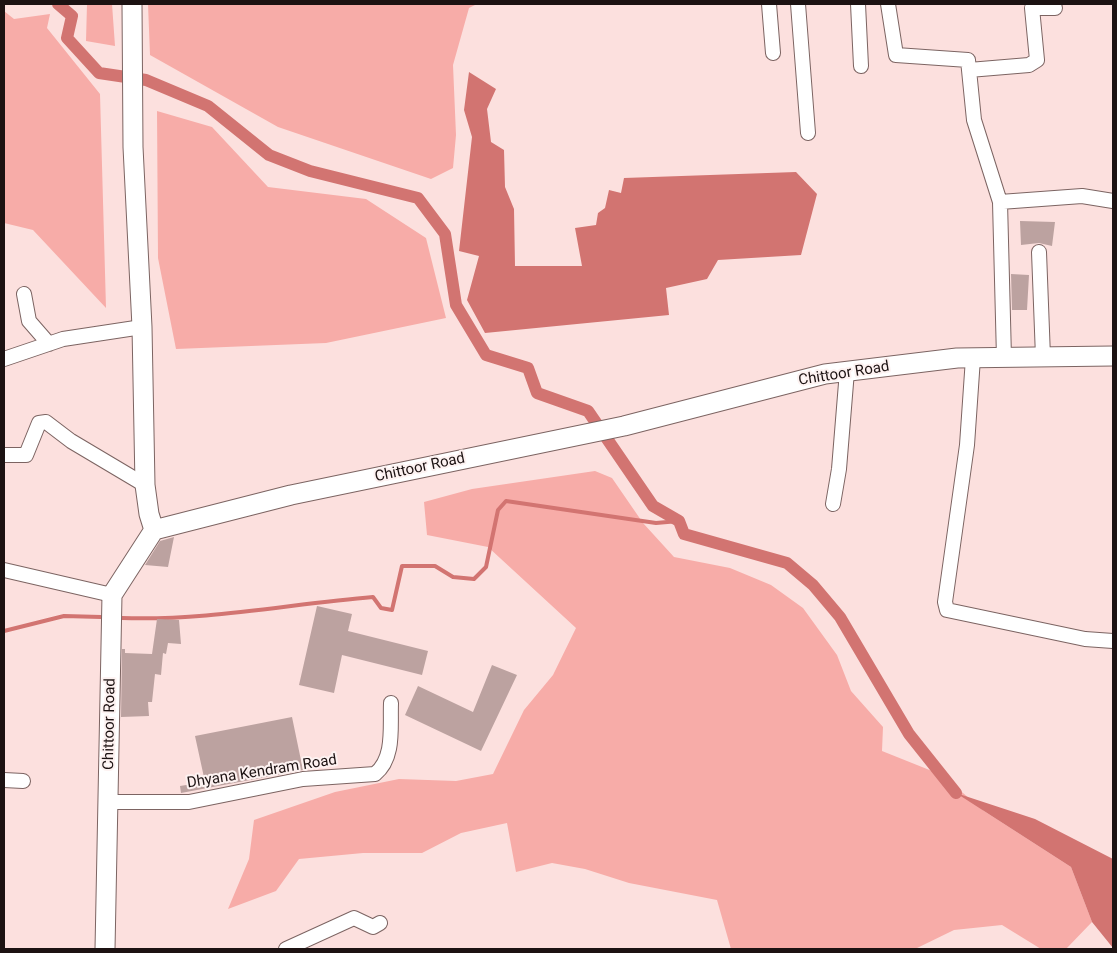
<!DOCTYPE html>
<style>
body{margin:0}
#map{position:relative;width:1117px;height:953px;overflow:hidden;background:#fce0de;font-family:Roboto,sans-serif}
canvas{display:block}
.frame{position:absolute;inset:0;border:5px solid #1c1212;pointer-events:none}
</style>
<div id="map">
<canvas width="1117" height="953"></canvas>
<div class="frame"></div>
</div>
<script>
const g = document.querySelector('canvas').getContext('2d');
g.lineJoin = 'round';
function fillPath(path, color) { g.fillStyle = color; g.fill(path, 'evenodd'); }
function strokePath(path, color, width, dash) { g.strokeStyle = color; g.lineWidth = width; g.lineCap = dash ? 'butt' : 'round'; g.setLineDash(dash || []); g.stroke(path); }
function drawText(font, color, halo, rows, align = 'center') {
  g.font = font + ' Roboto,sans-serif'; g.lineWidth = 4; g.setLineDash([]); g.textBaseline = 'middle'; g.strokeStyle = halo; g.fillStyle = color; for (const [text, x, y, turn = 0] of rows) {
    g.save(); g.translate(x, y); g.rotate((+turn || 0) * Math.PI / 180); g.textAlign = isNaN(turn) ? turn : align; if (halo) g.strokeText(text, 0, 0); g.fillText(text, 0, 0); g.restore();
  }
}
fillPath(new Path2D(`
 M87,4H112L115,46L86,41Z
 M148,4H477L469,8L453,65L456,135L453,168L431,179L278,127L150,55Z
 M4,11L14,19L50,14L47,28L100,94L106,308L33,230L4,223Z
 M157,111L212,127L268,187L366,199L426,238L446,318L326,343L176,349L158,258Z
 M595,471L612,478L643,523L674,557L730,568L771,585L803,608L837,655L851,691L883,727L882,751L942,775L984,811L1071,867L1092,922L1066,949H1041L1002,925L954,930L915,949H731L717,900L629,883L585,869L552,863L516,872L507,823L461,833L422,853H363L299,859L276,891L228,909L249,859L254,820L335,792L399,779L456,781L493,774L524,710L553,675L576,628L488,547L427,535L424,502L472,489Z`), '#f7aca8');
fillPath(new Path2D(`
 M469,72L496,89L487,109L491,142L504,150L505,187L514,209L515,266H582L575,228L596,225L598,213L605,208L609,190L621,193L624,178L796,172L817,194L801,255L718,260L707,279L666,288L669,315L485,333L467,300L479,256L459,251L472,137L464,110Z
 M956,793L1035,819L1113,859V948L1092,922L1071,867Z`), '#d27471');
strokePath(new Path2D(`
 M122,618C207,621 289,604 373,597L381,608L392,610L402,566H435L453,577L474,579L486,567L498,510L506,501L656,523L679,521
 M4,631L64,616L101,617`), '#d27471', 4);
strokePath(new Path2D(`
 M58,4L72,16L67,38L99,73L146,80L208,106L269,155L310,171L418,198L445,234L456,305L486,355L528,368L537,393L588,411L653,506L679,521L684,534L787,563L813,585L840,617L909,734L956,793`), '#d27471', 12);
fillPath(new Path2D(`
 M1020,221L1055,222L1052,246L1039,243L1021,245Z
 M1011,274L1029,275L1027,310H1012Z
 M174,537L168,567L145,565L160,541Z
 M317,606L352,614L348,631L428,651L422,675L342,655L334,693L299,685Z
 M157,619L179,620L181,644L168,643L166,654L163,653L161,675L155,674L152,702H148L149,716L121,717L122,649H125V653L152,654Z
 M492,665L517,675L481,751L405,715L418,686L473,712Z
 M292,717L303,770L181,793L180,786L205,782L195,736Z`), '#bca2a0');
const street = new Path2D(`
 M769,4L773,53
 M798,4L808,133
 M858,4L861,66
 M888,4L896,55L968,60L974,120L1000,202L1004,358
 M969,70L1029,65L1037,60L1032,8H1055
 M1000,202L1082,196L1113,201
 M1039,252L1043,357
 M24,294L29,321L49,344
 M973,358L967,445L945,602L947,610L1085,639L1113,641
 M4,359L63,339L142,327
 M4,455H26L39,423L46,422L71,441L145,485
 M833,504L839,469L847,371
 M4,570L112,595
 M4,780L23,781
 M108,802H189L303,779L375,774C395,758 390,727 391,703
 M286,949L354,918L373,927L380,923`);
const secondary = new Path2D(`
 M132,4L133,147L142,327L145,485L149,514L154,530
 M105,949L112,595L154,530L291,495L624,426L825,374L957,358L1113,356`);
strokePath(street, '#7c6462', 16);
strokePath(secondary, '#7c6462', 21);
strokePath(street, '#fff', 14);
strokePath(secondary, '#fff', 19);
drawText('15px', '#1c1212', '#fdf2f1', [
 ["Chittoor Road",844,374,-9],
 ["Chittoor Road",420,468,-12],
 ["Chittoor Road",110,724,-89],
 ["Dhyana Kendram Road",262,772,-9]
]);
</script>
